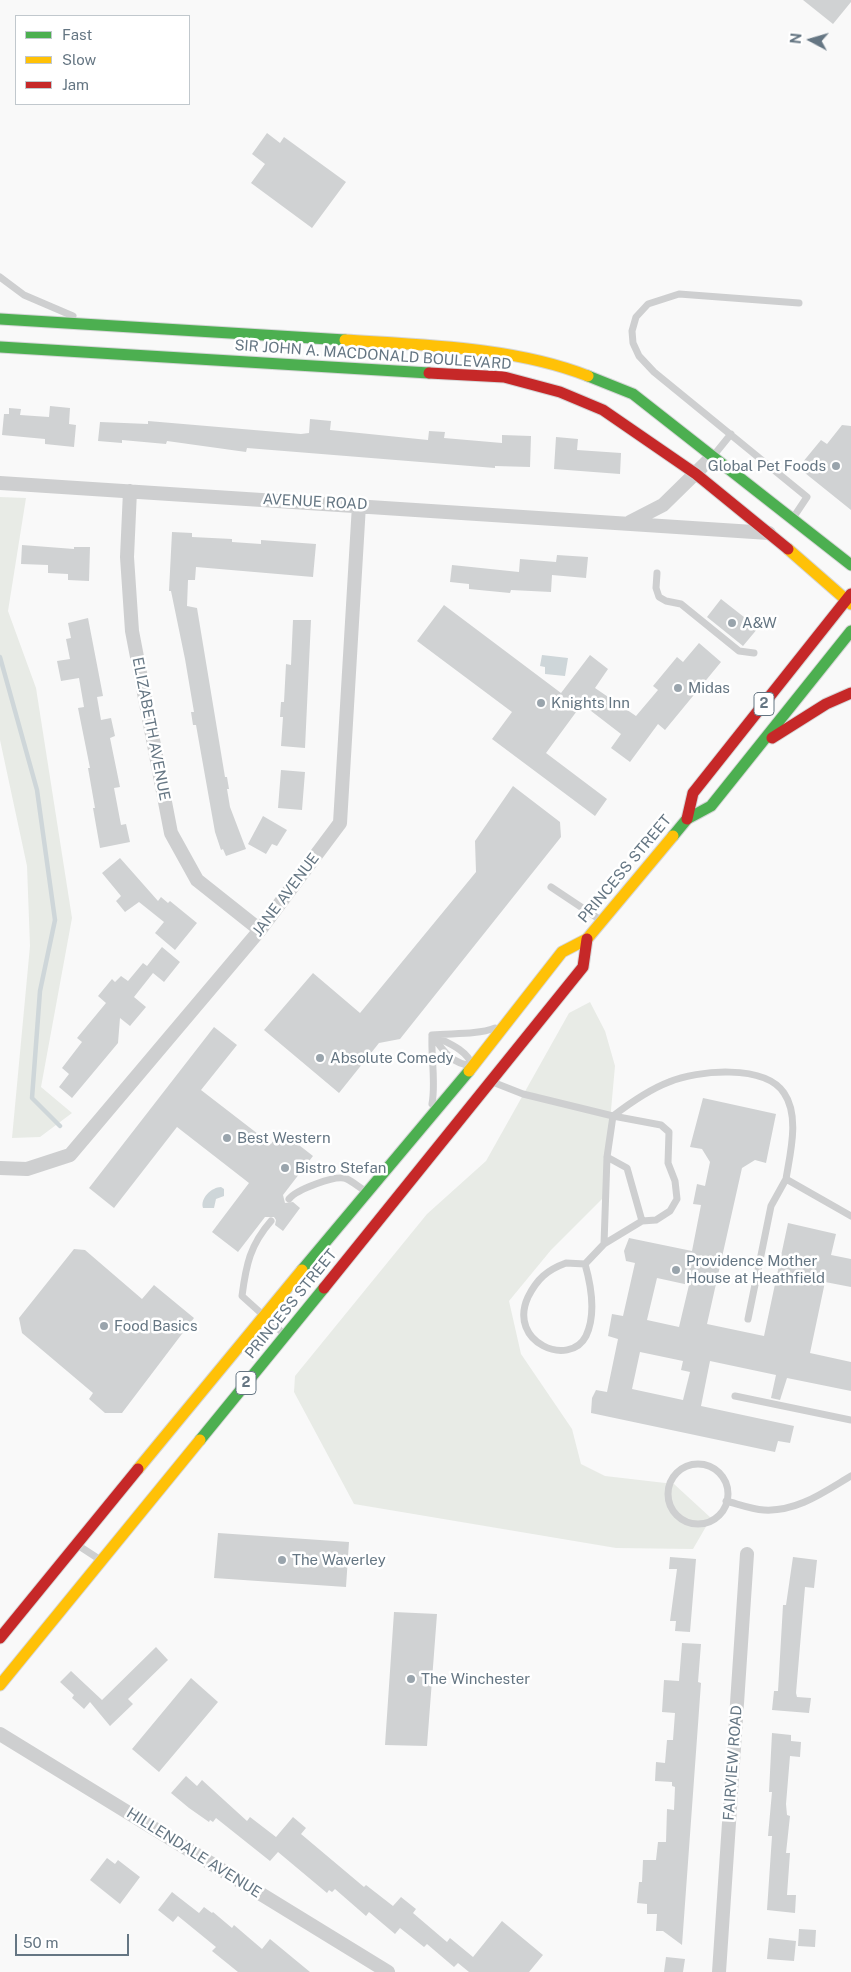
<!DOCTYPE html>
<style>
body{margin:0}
#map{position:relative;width:851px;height:1972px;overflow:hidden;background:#f9f9f9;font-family:"Public Sans",sans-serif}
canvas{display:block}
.legend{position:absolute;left:15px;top:15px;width:175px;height:90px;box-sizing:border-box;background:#fff;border:1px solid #c1c8cd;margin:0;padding:6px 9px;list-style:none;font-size:15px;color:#657683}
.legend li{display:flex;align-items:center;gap:10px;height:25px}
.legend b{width:25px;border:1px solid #c1c8cd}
.north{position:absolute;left:786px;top:15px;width:50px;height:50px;-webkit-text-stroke:4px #fff;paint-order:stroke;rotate:276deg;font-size:14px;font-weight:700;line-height:20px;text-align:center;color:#657683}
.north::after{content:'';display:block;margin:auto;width:18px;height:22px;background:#657683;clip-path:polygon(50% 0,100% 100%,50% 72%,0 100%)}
.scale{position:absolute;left:15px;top:1934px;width:114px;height:22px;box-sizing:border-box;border:2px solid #657683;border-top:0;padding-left:6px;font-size:15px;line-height:18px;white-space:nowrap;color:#657683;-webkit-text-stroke:4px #fff;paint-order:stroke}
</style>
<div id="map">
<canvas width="851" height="1972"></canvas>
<ul class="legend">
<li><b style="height:6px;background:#4caf50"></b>Fast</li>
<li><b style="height:6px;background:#ffc107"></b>Slow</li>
<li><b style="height:6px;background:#c62828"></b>Jam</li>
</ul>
<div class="north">N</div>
<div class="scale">50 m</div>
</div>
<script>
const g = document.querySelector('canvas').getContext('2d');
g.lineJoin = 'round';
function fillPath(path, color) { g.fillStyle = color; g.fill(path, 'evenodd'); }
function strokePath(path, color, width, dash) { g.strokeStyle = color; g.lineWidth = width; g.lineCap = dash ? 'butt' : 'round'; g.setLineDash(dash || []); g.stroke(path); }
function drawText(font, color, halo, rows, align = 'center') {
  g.font = font + ' "Public Sans",sans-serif'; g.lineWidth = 5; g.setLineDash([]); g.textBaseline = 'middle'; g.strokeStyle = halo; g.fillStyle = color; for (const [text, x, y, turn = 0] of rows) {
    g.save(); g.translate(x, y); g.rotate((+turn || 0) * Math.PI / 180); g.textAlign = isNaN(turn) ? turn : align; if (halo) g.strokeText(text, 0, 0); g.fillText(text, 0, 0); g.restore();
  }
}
fillPath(new Path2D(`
 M0,497L26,498L8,611L36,688L72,918L41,1087L72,1113L40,1137L12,1138L30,946L27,866L0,740Z
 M590,1002L605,1031L615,1066L603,1198L551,1250L509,1301L521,1354L572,1429L581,1464L605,1476L674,1484L711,1518L693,1549L616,1548L354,1504L294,1392L295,1376L427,1214L486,1161L569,1013Z`), '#e8ebe6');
fillPath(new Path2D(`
 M542,655L568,658L565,676L545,674V667L540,666Z
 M221,1187L224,1189V1196L216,1199L214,1208H203C200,1198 212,1187 221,1187Z`), '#ced6d9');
strokePath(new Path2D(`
 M0,657L37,790L55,920L40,991L32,1098L60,1126`), '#ced6d9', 4.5);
fillPath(new Path2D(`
 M803,0H851V2L833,24Z
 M267,133L280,143L284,137L346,182L312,228L251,183L265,164L252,154Z
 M50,406L70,408L69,424L76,425L74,447L45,444V439L2,435L4,414H9V408L21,409L20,415L49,417Z
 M310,419L331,421L330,430L428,440L429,431L445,432L444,438L502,443V435L531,436L530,467L495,466V468L247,448L246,452L167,441L166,444L122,440V443L98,441L100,422L148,424V421L301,434L309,433Z
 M842,425L851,426V510L805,473L809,468L802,463L821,440L827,444Z
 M556,437L578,439L577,450L621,453L620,474L554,469Z
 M172,532L192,533V537L232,539V542L261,544V540L316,544L313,577L196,567L195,580H188L187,606L197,608L225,777H227L229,789H227L230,807L246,849L226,856L223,849L221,850L215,832L196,725H193L191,712H194L185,659L171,591H169Z
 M22,545L74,549V547H90L89,581L68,580V574L48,573V565L21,564Z
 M557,555L588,557L586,578L552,575L551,592L511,590L510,593L469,589V584L450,582L452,565L519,572L520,559L556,562Z
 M721,599L758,628L743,646L707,617Z
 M444,605L561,693L590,655L608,669L595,688L636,716L658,690L653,686L677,657L683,662L699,643L721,662L665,730L658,724L630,762L611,748L621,734L582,704L546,753L607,799L595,816L492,739L512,712L417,641Z
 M88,618L103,696L97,697L101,720L111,718L115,736L110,738L120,787L114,788L121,825L126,824L130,842L100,848L93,808H95L88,768H90L78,708L84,707L79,678L61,681L57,661L70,659L66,639L71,638L68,623Z
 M293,620H311L305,748L281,746L283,717H280L281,702H284L286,664L291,665Z
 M281,770L305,772L302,810L278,808Z
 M513,786L560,822L561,837L400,1039L379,1043L339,1093L264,1030L313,973L360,1013L476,872L475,841Z
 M263,816L287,830L277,846L272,844L266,854L248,844Z
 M120,858L158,901L161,897L168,903L170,901L197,923L175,950L155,933L164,922L139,902L125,912L116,901L121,896L102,873Z
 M162,947L180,962L164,982L153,973L134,997L146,1007L130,1026L120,1018L118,1043L72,1098L59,1087L69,1074L62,1068L82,1042L77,1038L106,1003L98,996L112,979L115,982L121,976L128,981L143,963L147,966Z
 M214,1027L237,1045L201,1090L271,1144L281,1131L313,1156L283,1195L285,1203L293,1202L300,1208L283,1231L275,1225L276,1220L274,1217H265L238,1252L212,1232L249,1183L177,1127L114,1208L89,1188Z
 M703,1098L776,1114L766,1163L755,1160L742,1168L707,1324L764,1336L788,1223L836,1234L831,1255L851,1259V1287L825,1282L810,1353L851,1362V1391L787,1378L780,1400L771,1398L776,1375L710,1361L701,1406L794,1426L790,1443L778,1441L775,1452L591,1413L592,1398L596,1390L607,1392L618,1339L608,1336L612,1314L623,1316L635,1263L626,1261L624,1251L629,1238L692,1251L701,1205L693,1204L697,1184L705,1186L710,1162L702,1149L690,1147ZM657,1278L689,1285L679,1327L647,1320ZM640,1352L683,1361L681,1370L690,1372L683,1400L632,1389Z
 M74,1249L85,1250L142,1299L154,1285L194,1318L122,1413H105L89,1399L93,1393L22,1333L19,1318Z
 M218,1533L349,1542L346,1587L214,1578Z
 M670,1557L696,1559L690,1632L675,1631L676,1621H670L677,1569H669Z
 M793,1557L817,1560L814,1588L805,1587L796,1693L797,1697L811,1698L809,1713L772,1710L774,1691H778L783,1605H786Z
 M394,1612L437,1614L427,1746L385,1745Z
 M682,1643L701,1644L698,1682L701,1683L682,1945L663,1931H656L657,1914H647V1904L637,1903L639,1882H642L643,1860H656L658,1842H666L667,1809L674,1810L675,1787L672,1786V1782L655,1781L656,1762L665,1763L667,1740H673L675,1713L662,1712L664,1680L679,1681Z
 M156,1647L168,1660L128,1699L133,1704L110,1726L90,1702L84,1709L72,1698L74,1695L60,1682L71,1671L102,1700Z
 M191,1678L218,1702L159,1772L132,1749Z
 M772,1733L791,1735V1741L801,1742L800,1757L790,1756L786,1804L787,1815L790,1816L786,1853H790L787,1895H796L795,1913L767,1910L772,1836H768L772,1792H769Z
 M186,1776L197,1786L202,1780L247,1821L250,1817L276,1837L293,1817L306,1828L301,1834L364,1887L366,1885L393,1906L401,1897L416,1909L413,1913L447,1942L450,1938L473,1957L502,1921L543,1955L529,1972H469L458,1963L454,1967L427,1944L424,1947L400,1928L395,1934L369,1912L366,1916L335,1889L332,1892L329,1890L327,1893L278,1852L270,1861L216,1818L213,1822L210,1820L209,1822L189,1808L171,1793Z
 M107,1858L115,1864L118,1860L140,1877L120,1904L90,1880Z
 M172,1892L199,1913L204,1907L212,1913L213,1912L232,1928L234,1925L262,1949L270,1939L310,1972H238L212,1951L216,1947L178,1916L173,1922L158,1910Z
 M799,1929L816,1930L815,1947L798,1946Z
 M769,1938L796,1941L794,1961L767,1959Z
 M666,1957L685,1959L683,1972H664Z`), '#d0d2d3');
const fast = new Path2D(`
 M0,319L345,340
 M0,347L429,373
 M588,376L633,394L851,565
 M673,836L687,819L711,806L851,631
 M302,1270L469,1071
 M200,1440L324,1288`);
const slow = new Path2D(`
 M345,340C423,345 515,347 588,376
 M788,549L851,604
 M469,1071L562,952L587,939L673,836
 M138,1469L302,1270
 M0,1685L200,1440`);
const jam = new Path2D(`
 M429,373L504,377L560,392L603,410L696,474L788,549
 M772,738L826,704L851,693
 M687,819L693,793L851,594
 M324,1288L583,967L587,939
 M0,1638L138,1469`);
strokePath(fast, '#d5d6d7', 13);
strokePath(slow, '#d5d6d7', 13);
strokePath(jam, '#d5d6d7', 13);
strokePath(new Path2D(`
 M0,277L24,295L73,316
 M714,455L731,434
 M793,518L807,497L654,372L639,356L633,343L632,331L636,317L648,304L679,294L799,303
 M657,573L656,588L659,597L666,601L681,604L739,651L754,653
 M551,887L599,919
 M432,1035C448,1043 466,1049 473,1066C452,1064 444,1052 432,1035Z
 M432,1035C453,1033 476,1035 495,1028
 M495,1083L523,1094L613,1116C630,1103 648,1090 669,1082C697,1070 765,1064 784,1093C800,1116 790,1154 786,1179L851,1216
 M432,1104C436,1082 431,1059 432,1036
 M607,1157L627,1168L642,1221
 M289,1199C296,1190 336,1174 347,1179C353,1182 359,1187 364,1190
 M271,1221C250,1245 246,1265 242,1296L283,1333
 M566,1263L585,1264C591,1285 596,1315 586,1336C570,1368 507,1343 528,1297C537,1279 547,1270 566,1263Z
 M585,1264L604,1244L607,1157L613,1116L661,1125L669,1132L668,1163L675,1181L677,1199L670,1211L656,1220L642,1221L604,1244
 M748,1319L771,1206L786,1179
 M735,1396L851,1420
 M668 1494a30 30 0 1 1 60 0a30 30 0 1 1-60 0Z
 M726,1501C738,1504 751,1509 764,1510C797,1512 824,1492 851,1476
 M79,1546L99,1559`), '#cecfd0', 7);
strokePath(new Path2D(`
 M0,483L769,533
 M130,491L127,557L132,631L171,833L197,880L260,930
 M630,522L663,505L712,457
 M0,1168L27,1169L70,1155L260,930L340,823L359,505
 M0,1734L388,1972
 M719,1972L747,1554`), '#cecfd0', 14);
strokePath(fast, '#4caf50', 11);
strokePath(slow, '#ffc107', 11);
strokePath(jam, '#c62828', 11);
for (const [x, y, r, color] of [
 [836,466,5,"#99a4ac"],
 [732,623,5,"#99a4ac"],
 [678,688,5,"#99a4ac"],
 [541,703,5,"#99a4ac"],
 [320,1058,5,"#99a4ac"],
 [227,1138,5,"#99a4ac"],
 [285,1168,5,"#99a4ac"],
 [676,1270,5,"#99a4ac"],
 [104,1326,5,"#99a4ac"],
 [282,1560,5,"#99a4ac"],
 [411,1679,5,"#99a4ac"]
]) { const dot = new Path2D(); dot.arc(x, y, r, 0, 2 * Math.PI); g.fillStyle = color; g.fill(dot); strokePath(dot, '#fff', 2); }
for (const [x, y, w] of [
 [764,704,20],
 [246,1383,20]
]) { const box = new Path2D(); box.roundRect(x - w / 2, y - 11.5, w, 23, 4); g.fillStyle = '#fff'; g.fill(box); strokePath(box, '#657683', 1); }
drawText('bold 14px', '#657683', null, [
 ["2",764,704],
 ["2",246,1383]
]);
drawText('15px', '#657683', '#fff', [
 ["SIR JOHN A. MACDONALD BOULEVARD",373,355,4],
 ["AVENUE ROAD",315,502,3],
 ["ELIZABETH AVENUE",151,729,79],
 ["PRINCESS STREET",625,869,-50],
 ["JANE AVENUE",286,895,-53],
 ["PRINCESS STREET",291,1304,-51],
 ["FAIRVIEW ROAD",733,1763,-86],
 ["HILLENDALE AVENUE",194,1853,32]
]);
drawText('15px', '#657683', '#fff', [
 ["Global Pet Foods",826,466,"right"],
 ["A&W",742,623],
 ["Midas",688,688],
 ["Knights Inn",551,703],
 ["Absolute Comedy",330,1058],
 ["Best Western",237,1138],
 ["Bistro Stefan",295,1168],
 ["Providence Mother",686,1261],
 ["House at Heathfield",686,1278],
 ["Food Basics",114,1326],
 ["The Waverley",292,1560],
 ["The Winchester",421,1679]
], 'left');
</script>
